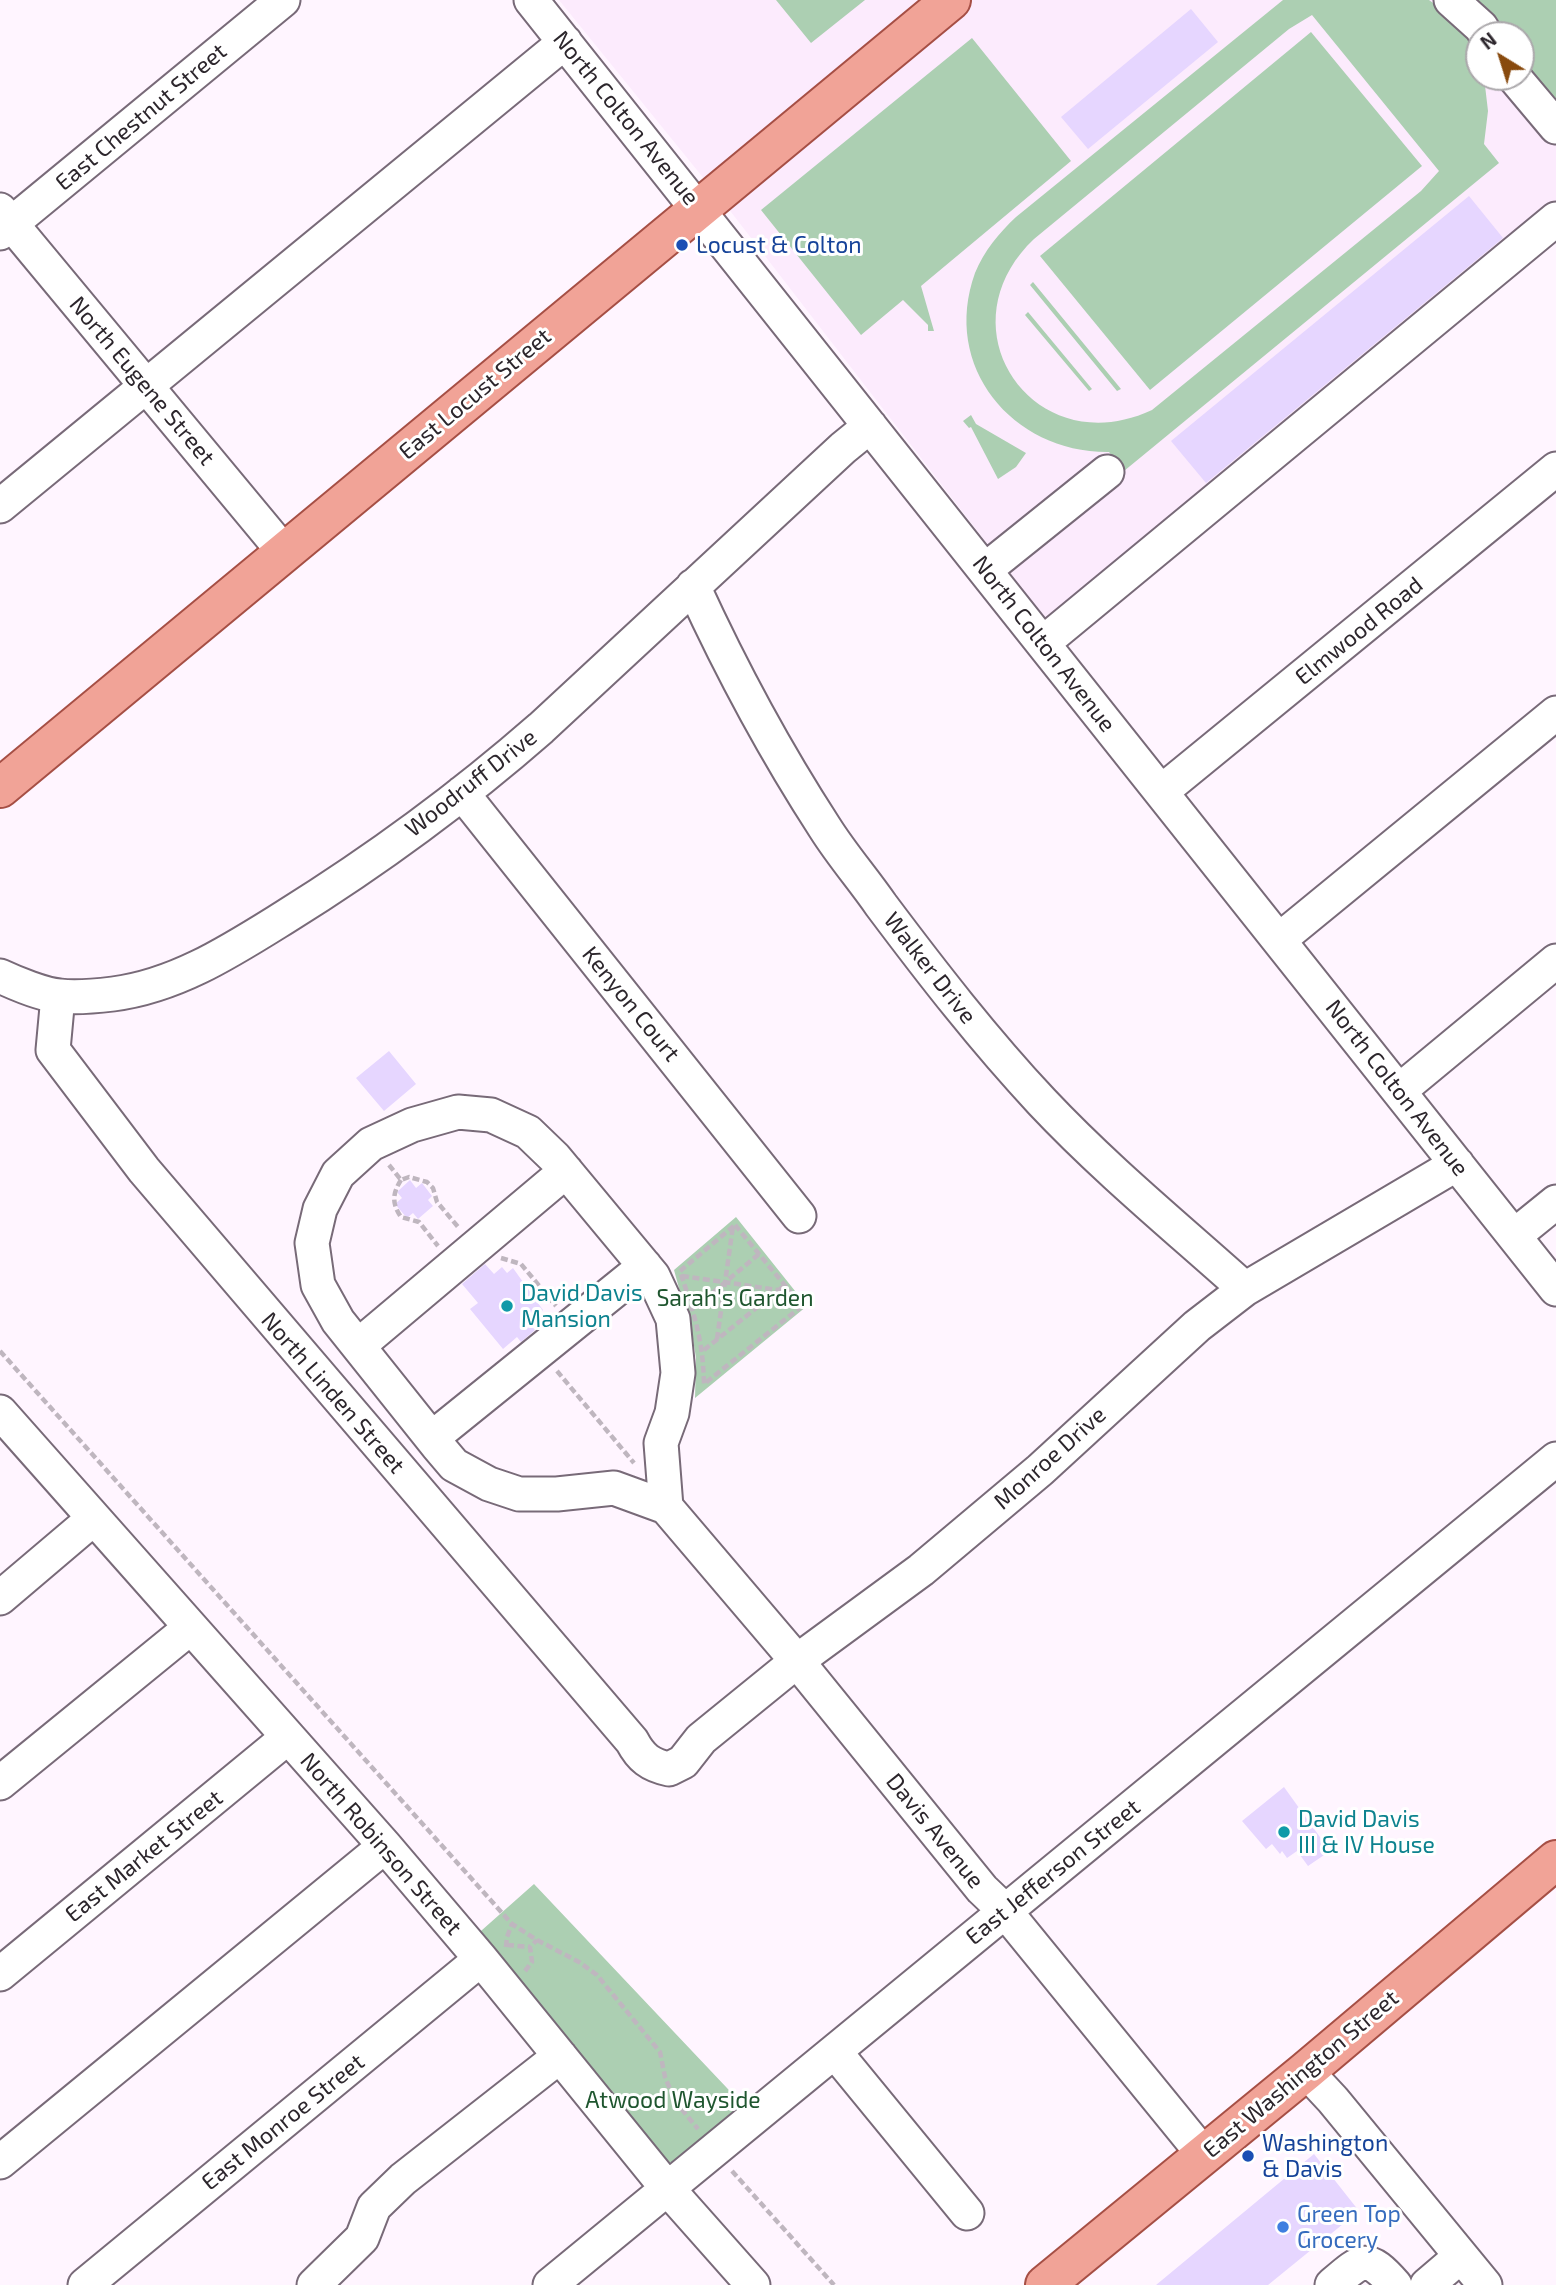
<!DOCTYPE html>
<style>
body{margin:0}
#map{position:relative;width:1556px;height:2285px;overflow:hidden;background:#fff5ff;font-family:"Exo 2",sans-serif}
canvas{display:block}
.north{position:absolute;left:1465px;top:21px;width:70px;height:70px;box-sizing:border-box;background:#fff;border:2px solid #aba8ab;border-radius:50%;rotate:322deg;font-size:19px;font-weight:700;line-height:28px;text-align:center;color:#2c262c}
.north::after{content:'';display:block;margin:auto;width:24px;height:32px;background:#884a0e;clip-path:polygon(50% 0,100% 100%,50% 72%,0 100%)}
</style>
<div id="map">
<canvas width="1556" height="2285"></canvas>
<div class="north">N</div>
</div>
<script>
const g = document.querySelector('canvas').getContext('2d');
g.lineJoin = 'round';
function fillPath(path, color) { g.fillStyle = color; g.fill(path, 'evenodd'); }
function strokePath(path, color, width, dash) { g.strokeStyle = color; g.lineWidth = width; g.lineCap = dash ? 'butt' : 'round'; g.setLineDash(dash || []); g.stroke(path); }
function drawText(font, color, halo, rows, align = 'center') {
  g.font = font + ' "Exo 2",sans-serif'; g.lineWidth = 6; g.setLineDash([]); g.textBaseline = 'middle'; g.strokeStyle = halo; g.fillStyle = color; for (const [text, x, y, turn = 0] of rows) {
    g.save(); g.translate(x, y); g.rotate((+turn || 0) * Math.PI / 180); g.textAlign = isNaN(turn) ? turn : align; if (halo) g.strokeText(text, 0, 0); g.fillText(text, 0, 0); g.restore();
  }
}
fillPath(new Path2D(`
 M559,0H1556V210L1050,625L731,212ZM1479,35H1521V77H1479Z`), '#fcebfd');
fillPath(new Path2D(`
 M776,0H865L811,43Z
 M1283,0H1429C1455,18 1479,44 1479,77H1484L1488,111L1484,144L1499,163L1124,471L1109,452C1013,453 941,367 975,273C984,251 999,233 1016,217ZM1312,15L1439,171L1421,191L1152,410C1034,465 940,328 1034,239L1289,29Z
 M1463,0H1556V112L1521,69V35H1492Z
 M1311,32L1422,166L1150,390L1040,256Z
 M972,38L1071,161L921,286L934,331H928V325L903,300L861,335L761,210Z
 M1033,282L1121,389L1117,391L1030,285Z
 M1028,312L1092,389L1089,391L1025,315Z
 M971,415L976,424L1026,453L1016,467L998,479L971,427L969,428L963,421Z
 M736,1217L807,1306L695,1398L696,1358L693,1339L674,1270Z
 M534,1884L744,2106L675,2162H667L473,1938Z`), '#accfb2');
fillPath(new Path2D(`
 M1191,9L1218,42L1088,149L1061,117Z
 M1469,196L1503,238L1206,483L1171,441Z
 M389,1051L416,1084L384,1111L356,1078Z
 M410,1180L416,1188L422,1183L432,1196L428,1200L433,1206L418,1219L413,1213L407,1218L395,1204L402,1198L397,1192Z
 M485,1264L494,1274L502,1267L507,1273L513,1268L543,1310L528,1322L535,1330L521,1342L517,1337L503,1349L470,1309L478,1303L462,1284Z
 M1284,1787L1330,1851L1308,1866L1297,1851L1287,1858L1282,1851L1280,1854L1272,1844L1266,1849L1242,1821Z
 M1314,2154L1359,2211L1268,2285H1156Z`), '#e6d6ff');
const minor = new Path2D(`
 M531,0L1556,1289
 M1451,0L1481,27L1486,35
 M1514,77L1556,127
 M0,210L284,552
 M0,233L283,0
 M0,506L565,42
 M985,570L1107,472
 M693,586C731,669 775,751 825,828C842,855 863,879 881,905C932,973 984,1040 1042,1102C1105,1169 1177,1228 1245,1289
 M1043,643L1556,219
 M1161,792L1556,469
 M462,793L799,1216
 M1279,940L1556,713
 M0,976C15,983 44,995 60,996C77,998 96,996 113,994C177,986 232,950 285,917C375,861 461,798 541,728L843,448L870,426
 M58,996L53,1050L144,1170L632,1741C641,1758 650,1765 669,1769L683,1762L701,1739L797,1661L921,1570L1040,1470L1197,1326L1245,1289L1457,1164
 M1399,1091L1556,961
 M1514,1236L1556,1202
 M358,1346L566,1171
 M0,1412L385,1846L481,1959L667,2188L753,2285
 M432,1438L645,1266
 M666,1507L661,1443L672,1413L678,1373L673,1319L653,1276L555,1158L528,1132L491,1115L458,1112L412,1125L371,1144L338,1174L320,1209L312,1243L318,1285L338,1321L437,1445L454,1465L489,1484L519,1494H557L614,1488L666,1507L797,1661L982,1889L1005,1911L1204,2155
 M0,1598L93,1519
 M0,1783L190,1628
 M0,1974L288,1737
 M835,2052L967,2213
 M1306,2071L1333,2100L1485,2285
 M0,2162L385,1846
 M85,2285L481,1959
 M314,2285L362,2238L374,2207L403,2179L560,2056
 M550,2285L1556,1459
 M1332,2285C1362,2259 1367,2253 1395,2285
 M1427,2285L1461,2256`);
const major = new Path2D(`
 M0,788L951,0
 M1045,2285L1306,2071L1556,1860`);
strokePath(minor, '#786a78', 37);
strokePath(major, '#a64f45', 42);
strokePath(new Path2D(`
 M389,1165L401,1180L409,1177L427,1182L433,1188L437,1202L459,1228
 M401,1180C392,1194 392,1204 401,1217L419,1222L438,1246
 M735,1225L802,1306L704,1384C703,1339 694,1314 680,1271Z
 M501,1258L521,1264L556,1306
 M682,1276L778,1290
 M697,1306L759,1254
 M717,1339L733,1226
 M704,1350L785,1285
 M0,1351L512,1924L537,1940L579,1962L597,1975L660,2052L665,2077L675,2101L698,2129
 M557,1371L634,1463
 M507,1945L530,1947
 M506,1947L507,1937L512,1924
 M525,1971L532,1962L530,1947L537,1940
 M732,2171L834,2285`), '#bfb6bf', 4.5, [7, 3.5]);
strokePath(minor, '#fff', 33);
strokePath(major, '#f1a397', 38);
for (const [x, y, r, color] of [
 [682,245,7,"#1a4fb4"],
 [507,1306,7,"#0f9aa8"],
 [1284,1832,7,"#0f9aa8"],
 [1248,2156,7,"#1a4fb4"],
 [1283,2227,7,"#3f7fe0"]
]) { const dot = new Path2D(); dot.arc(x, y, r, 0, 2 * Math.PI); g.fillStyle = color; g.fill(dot); strokePath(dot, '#fff', 2.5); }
drawText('23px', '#2c262c', '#fff', [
 ["East Chestnut Street",141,117,-40],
 ["North Colton Avenue",626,118,51],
 ["North Eugene Street",142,381,50],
 ["East Locust Street",475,394,-40],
 ["Elmwood Road",1359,631,-39],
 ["North Colton Avenue",1044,644,52],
 ["Woodruff Drive",471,783,-38],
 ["Walker Drive",930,968,52],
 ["Kenyon Court",631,1004,51],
 ["North Colton Avenue",1397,1088,52],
 ["North Linden Street",333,1393,49],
 ["Monroe Drive",1050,1458,-42],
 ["Davis Avenue",935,1831,51],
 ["North Robinson Street",381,1844,49],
 ["East Market Street",144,1856,-39],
 ["East Jefferson Street",1053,1872,-39],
 ["East Washington Street",1301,2074,-40],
 ["East Monroe Street",283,2122,-39]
]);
drawText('23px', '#164399', '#fff', [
 ["Locust & Colton",696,245],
 ["Washington",1262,2143],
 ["& Davis",1262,2169]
], 'left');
drawText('23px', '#0d838f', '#fff', [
 ["David Davis",521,1293],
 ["Mansion",521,1319],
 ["David Davis",1298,1819],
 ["III & IV House",1298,1845]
], 'left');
drawText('23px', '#1f562f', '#fff', [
 ["Sarah's Garden",735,1298],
 ["Atwood Wayside",673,2100]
]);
drawText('23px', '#366cbe', '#fff', [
 ["Green Top",1297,2214],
 ["Grocery",1297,2240]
], 'left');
</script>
